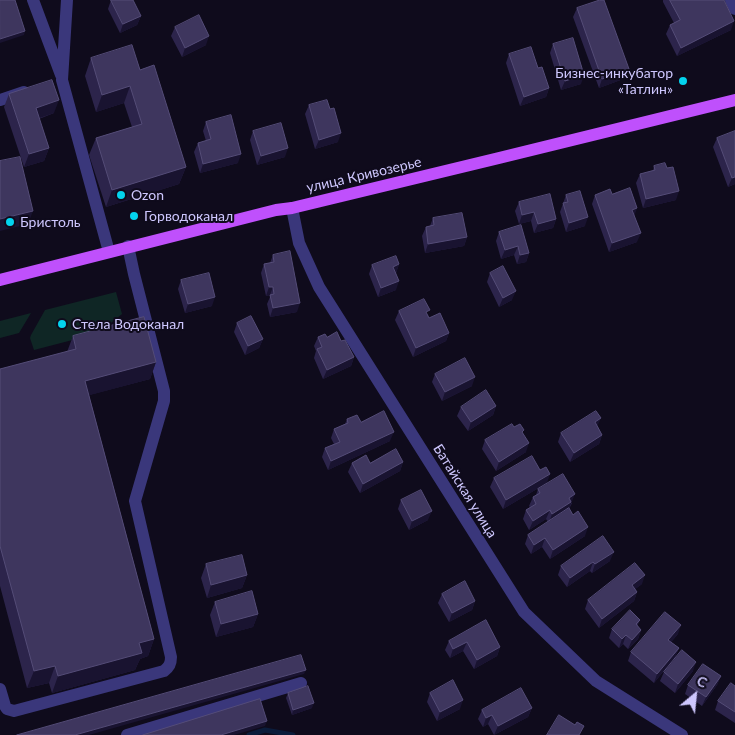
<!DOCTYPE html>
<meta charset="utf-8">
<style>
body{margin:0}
#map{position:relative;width:735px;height:735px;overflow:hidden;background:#0f0b1c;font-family:Lato,sans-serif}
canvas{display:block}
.north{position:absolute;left:670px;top:670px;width:50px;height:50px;-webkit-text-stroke:4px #0f0b1c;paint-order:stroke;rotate:28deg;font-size:14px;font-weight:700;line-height:20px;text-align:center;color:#cec7fe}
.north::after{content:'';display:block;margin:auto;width:18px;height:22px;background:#cec7fe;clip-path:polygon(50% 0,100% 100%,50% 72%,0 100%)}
</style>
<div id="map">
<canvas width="735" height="735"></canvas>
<div class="north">С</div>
</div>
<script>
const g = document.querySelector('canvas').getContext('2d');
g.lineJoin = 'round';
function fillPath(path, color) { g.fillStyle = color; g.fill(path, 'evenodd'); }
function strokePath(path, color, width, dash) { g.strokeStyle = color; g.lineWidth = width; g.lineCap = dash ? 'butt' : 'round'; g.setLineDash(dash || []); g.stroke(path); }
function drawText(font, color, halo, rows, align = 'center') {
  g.font = font + ' Lato,sans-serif'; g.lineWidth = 4; g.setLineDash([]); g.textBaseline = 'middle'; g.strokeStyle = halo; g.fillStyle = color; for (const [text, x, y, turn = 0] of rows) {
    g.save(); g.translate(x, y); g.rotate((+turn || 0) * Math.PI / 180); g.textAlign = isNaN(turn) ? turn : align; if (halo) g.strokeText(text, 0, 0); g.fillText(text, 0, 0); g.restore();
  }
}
fillPath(new Path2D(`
 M116,292L122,314L111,323V330L34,350L30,338L31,335L45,310Z
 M31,313L19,333L0,338V321Z`), '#0f2625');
strokePath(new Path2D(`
 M249,735L265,730L293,735`), '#0b1c3b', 5);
strokePath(new Path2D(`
 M33,0L61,75
 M67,0L62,80L109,252
 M731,0L735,9
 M0,100L24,92
 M292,208L299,243L319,287L524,612L596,681L682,735
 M0,689L5,706L7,709L14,711L164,671C169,667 171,664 171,657L135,501L164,401V391L134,274L128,246
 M127,735L301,683`), '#3a377b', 12);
strokePath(new Path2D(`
 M0,280L276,210L292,208L499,158L735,100`), '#bf50fc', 12);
fillPath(new Path2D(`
 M111,0L141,16L137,25L120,33L108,9Z
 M663,0H724L731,30L677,56L666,34L670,25L674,23L663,2Z
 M577,8L626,78L599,88L573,17Z
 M175,27L206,45L182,57L171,36Z
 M553,44L581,84L561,90L550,53Z
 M509,54L538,68L549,88L546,97L520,106L506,63Z
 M91,58L140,70L186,167L179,184L106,207L89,155L96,138L132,127L124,103L96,112L85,76Z
 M9,94L54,113L39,119L49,148L44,161L24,167L4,107Z
 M309,105L330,109L338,142L315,149L305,114Z
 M206,122L238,163L200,173L194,152L198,143L206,141L203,131Z
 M253,131L285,157L257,165L250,140Z
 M735,131V184L728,187L713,147L717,138Z
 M654,166L676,200L643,208L636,183L640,174L653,171Z
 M612,194L634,216L637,242L609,252L592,204L595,195Z
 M566,195L585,226L566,232L560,212Z
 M519,202L556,219L553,228L534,233L531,221L519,224L515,211Z
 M433,218L467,237L464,246L425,253L422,236L426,227L430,226Z
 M499,232L529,253L526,262L517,264L514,255L501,259L496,241Z
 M273,255L297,312L270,317L267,304L270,297V295L266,296L261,273L264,264L270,263Z
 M399,264L396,273V290L378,297L369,274L372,265Z
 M490,273L512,300L499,307L487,282Z
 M181,280L212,306L185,313L178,289Z
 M399,311L428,315L429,318L449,333L446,341L413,357L395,320Z
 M237,323L263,339L259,348L245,355L234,332Z
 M73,336L156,362L150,379L89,395L154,639L148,656L140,659L135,670L52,693L49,683L27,688L0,586V369L67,352Z
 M318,337H327L341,341L354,357L351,366L323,379L314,358L316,351L314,346Z
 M435,374L472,386L442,401L432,382Z
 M496,406L493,415L468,431L457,416L461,407Z
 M347,419L361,422L390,441L328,470L322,457L325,448L334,444L331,438L334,429L345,424Z
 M514,427L523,434L526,452L496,471L482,449L485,440Z
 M598,427L602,435L599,444L570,462L558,442L561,433Z
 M403,462L400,471L360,493L348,472L352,463Z
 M494,478L547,483L503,509L490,487Z
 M538,489L572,503L569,509L585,536L550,559L542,547L531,554L525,544L528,535L548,522L546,519L529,530L523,519L526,510L530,507L529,506L533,497L536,495Z
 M401,500L428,520L409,530L398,509Z
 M610,561L592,573L590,571L567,587L558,575L561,566Z
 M206,564L247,575L242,588L207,598L201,578Z
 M642,584L635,589L637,592L634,601L599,628L585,609L588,600Z
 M442,594L475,601L472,610L449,622L438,603Z
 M215,602L258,614L253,627L216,637L210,615Z
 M486,620L500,647L497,656L474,669L463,651L450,658L445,650L449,641Z
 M640,620L637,626L641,630L638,639L628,649L623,644L619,648L609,638L612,629Z
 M678,634L671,642L679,648L675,657L654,683L628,661L631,652Z
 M693,671L675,693L660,681L664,672Z
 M721,676L717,685L702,706L685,694L688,685Z
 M735,686V723L715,710L718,701Z
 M288,693L312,708L292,715L286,698Z
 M430,693L460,709L437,721L427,702Z
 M532,708L528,717L494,735L488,724L483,727L478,719L482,710Z`), '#2c244b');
fillPath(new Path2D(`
 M141,16L137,25L120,33L123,24Z
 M734,21L731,30L677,56L681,48Z
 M25,31L24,35L0,43V39Z
 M209,36L206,45L182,57L185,48Z
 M629,69L626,78L599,88L602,79Z
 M584,75L581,84L561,90L565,81Z
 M130,86L124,103L96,112L102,95Z
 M549,88L546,97L520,106L524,97Z
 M59,100L54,113L31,121L36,108Z
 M341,133L338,142L315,149L319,140Z
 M49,148L44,161L24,167L29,154Z
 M288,148L285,157L257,165L261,156Z
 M241,154L238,163L200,173L203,164Z
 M186,167L179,184L106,207L112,190Z
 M735,177V184L728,187L732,178Z
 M679,191L676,200L643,208L646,199Z
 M637,208L634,217L632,210Z
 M33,211L28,224L0,231V219Z
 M534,212L531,221L519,224L522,215Z
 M588,217L585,226L566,232L569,223Z
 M556,219L553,228L534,233L538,224Z
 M641,233L637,242L609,252L612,243Z
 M467,237L464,246L425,253L428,244Z
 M518,246L514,255L501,259L505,250Z
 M529,253L526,262L517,264L520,255Z
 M399,264L396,273L390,276L393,267Z
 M399,281L396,290L378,297L381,288Z
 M269,287H273L270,295L266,296Z
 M516,291L512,300L499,307L503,298Z
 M215,297L212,306L185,313L188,304Z
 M300,303L297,312L270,317L273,308Z
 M449,333L446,341L413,357L416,348Z
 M263,339L259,348L245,355L248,346Z
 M354,357L351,366L323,379L327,370Z
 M156,362L150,379L79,398L85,381Z
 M475,377L472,386L442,401L445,392Z
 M496,406L493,415L468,431L471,422Z
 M601,418L597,427L595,422Z
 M394,432L390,441L328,470L331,461Z
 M602,435L599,444L570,462L574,453Z
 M529,443L526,452L496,471L499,462Z
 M403,462L400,471L360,493L363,484Z
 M550,474L547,483L503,509L506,500Z
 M575,494L568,511L549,523L552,514L569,498Z
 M550,510L546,519L529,530L533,521Z
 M432,511L428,520L409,530L412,521Z
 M588,527L585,536L550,559L553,550Z
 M545,538L542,547L531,554L534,545Z
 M614,552L610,561L592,573L595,564Z
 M593,562L590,571L567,587L570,578Z
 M247,575L242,588L207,598L211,585Z
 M645,575L642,584L629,594L632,585Z
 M637,592L634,601L599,628L602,619Z
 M475,601L472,610L449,622L452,613Z
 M258,614L253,627L216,637L221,624Z
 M681,625L678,634L665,649L668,640Z
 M641,630L638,639L628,649L632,640Z
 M626,635L623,644L619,648L622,639Z
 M154,639L148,656L140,659L135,670L52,693L58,676L139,643Z
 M467,642L463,651L450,658L453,649Z
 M500,647L497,656L474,669L477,660Z
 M679,648L675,657L654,683L657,674Z
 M696,662L693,671L675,693L678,684Z
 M55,666L49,683L27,688L34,671Z
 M306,670L304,674L89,735H75Z
 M721,676L717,685L702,706L706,697Z
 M463,700L460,709L437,721L440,712Z
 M314,703L312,708L292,715L293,710Z
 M532,708L528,717L494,735L498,726Z
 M492,715L488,724L483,727L486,718Z
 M267,721L265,726L234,735H221Z`), '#191330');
const building = new Path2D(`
 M0,0H15L25,31L0,39Z
 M111,0H133L141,16L123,24Z
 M600,0H604L629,69L602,79L577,8Z
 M670,0H724L734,21L681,48L670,25L680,20Z
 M199,15L209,36L185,48L175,27Z
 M573,38L584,75L565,81L553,44Z
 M132,45L140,70L154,65L186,167L112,190L96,138L142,124L130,86L102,95L91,58Z
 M531,47L538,68L542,67L549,88L524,97L509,54Z
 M52,80L59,100L36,108L49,148L29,154L9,94Z
 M327,100L330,109L334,108L341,133L319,140L309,105Z
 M231,115L241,154L203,164L198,143L211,139L206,122Z
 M281,123L288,148L261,156L253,131Z
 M735,131V177L732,178L717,138Z
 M20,157L33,211L0,219V161Z
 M665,163L667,168L673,167L679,191L646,199L640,174L655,170L654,166Z
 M630,188L637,208L632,210L641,233L612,243L595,195L610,189L612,194Z
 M580,191L588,217L569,223L563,203L568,202L566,195Z
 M550,194L556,219L538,224L534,212L522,215L519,202Z
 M462,213L467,237L428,244L426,227L434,225L433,218Z
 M521,225L529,253L520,255L518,246L505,250L499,232Z
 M290,251L300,303L273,308L270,295L274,294L273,287H269L264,264L274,262L273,255Z
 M396,256L399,264L393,267L399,281L381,288L372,265Z
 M503,266L516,291L503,298L490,273Z
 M209,273L215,297L188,304L181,280Z
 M424,299L430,310L426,312L429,318L440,313L449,333L416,348L399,311Z
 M251,316L263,339L248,346L237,323Z
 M144,317L156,362L85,381L154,639L139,643L142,653L58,676L55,666L34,671L0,546V369L76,349L73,336Z
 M337,332L341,341L345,340L354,357L327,370L317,349L322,347L318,337L325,334L327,337Z
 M465,358L475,377L445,392L435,374Z
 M486,390L496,406L471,422L461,407Z
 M384,411L394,432L331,461L325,448L340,442L334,429L348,423L347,419L357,415L361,422Z
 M596,411L601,418L595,422L602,435L574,453L561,433Z
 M512,424L514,427L520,424L524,430L522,432L529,443L499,462L485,440Z
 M396,449L403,462L363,484L352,463L366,455L370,463Z
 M532,456L540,470L546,467L550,474L506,500L494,478Z
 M563,474L575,494L569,498L571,502L552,514L550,510L533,521L526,510L536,504L533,497L540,493L538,489Z
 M421,490L432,511L412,521L401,500Z
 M569,508L573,515L578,511L588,527L553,550L545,538L534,545L528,535Z
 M603,536L614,552L595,564L593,562L570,578L561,566Z
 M242,555L247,575L211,585L206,564Z
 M635,563L645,575L632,585L637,592L602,619L588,600Z
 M465,581L475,601L452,613L442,594Z
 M252,591L258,614L221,624L215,602Z
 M630,610L640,620L636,624L641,630L632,640L626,635L622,639L612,629Z
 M665,612L681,625L668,640L679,648L657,674L631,652Z
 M486,620L500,647L477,660L467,642L453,649L449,641Z
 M682,650L696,662L678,684L664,672Z
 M301,655L306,670L75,735H17Z
 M703,664L721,676L706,697L688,685Z
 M453,680L463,700L440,712L430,693Z
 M731,683L735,686V712L718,701Z
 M308,686L314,703L293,710L288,693Z
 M521,688L532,708L498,726L492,715L486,718L482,710Z
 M260,699L267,721L221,735H143Z
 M559,715L575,725L577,722L584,726L579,735H547Z`);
fillPath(building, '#3e365e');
strokePath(building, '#544c77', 1);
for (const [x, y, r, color] of [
 [683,81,5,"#03d3ee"],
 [121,195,5,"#03d3ee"],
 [134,216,5,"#03d3ee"],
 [10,222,5,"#03d3ee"],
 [62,324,5,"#03d3ee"]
]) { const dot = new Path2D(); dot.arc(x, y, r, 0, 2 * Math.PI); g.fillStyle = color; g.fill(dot); strokePath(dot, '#0f0b1c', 2); }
drawText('14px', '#cec7fe', '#0f0b1c', [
 ["Бизнес-инкубатор",673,73,"right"],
 ["«Татлин»",673,89,"right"],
 ["Ozon",131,195],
 ["Горводоканал",144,216],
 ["Бристоль",20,222],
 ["Стела Водоканал",72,324]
], 'left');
drawText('14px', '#cec7fe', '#0f0b1c', [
 ["улица Кривозерье",364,175,-13],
 ["Батайская улица",465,491,58]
]);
</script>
